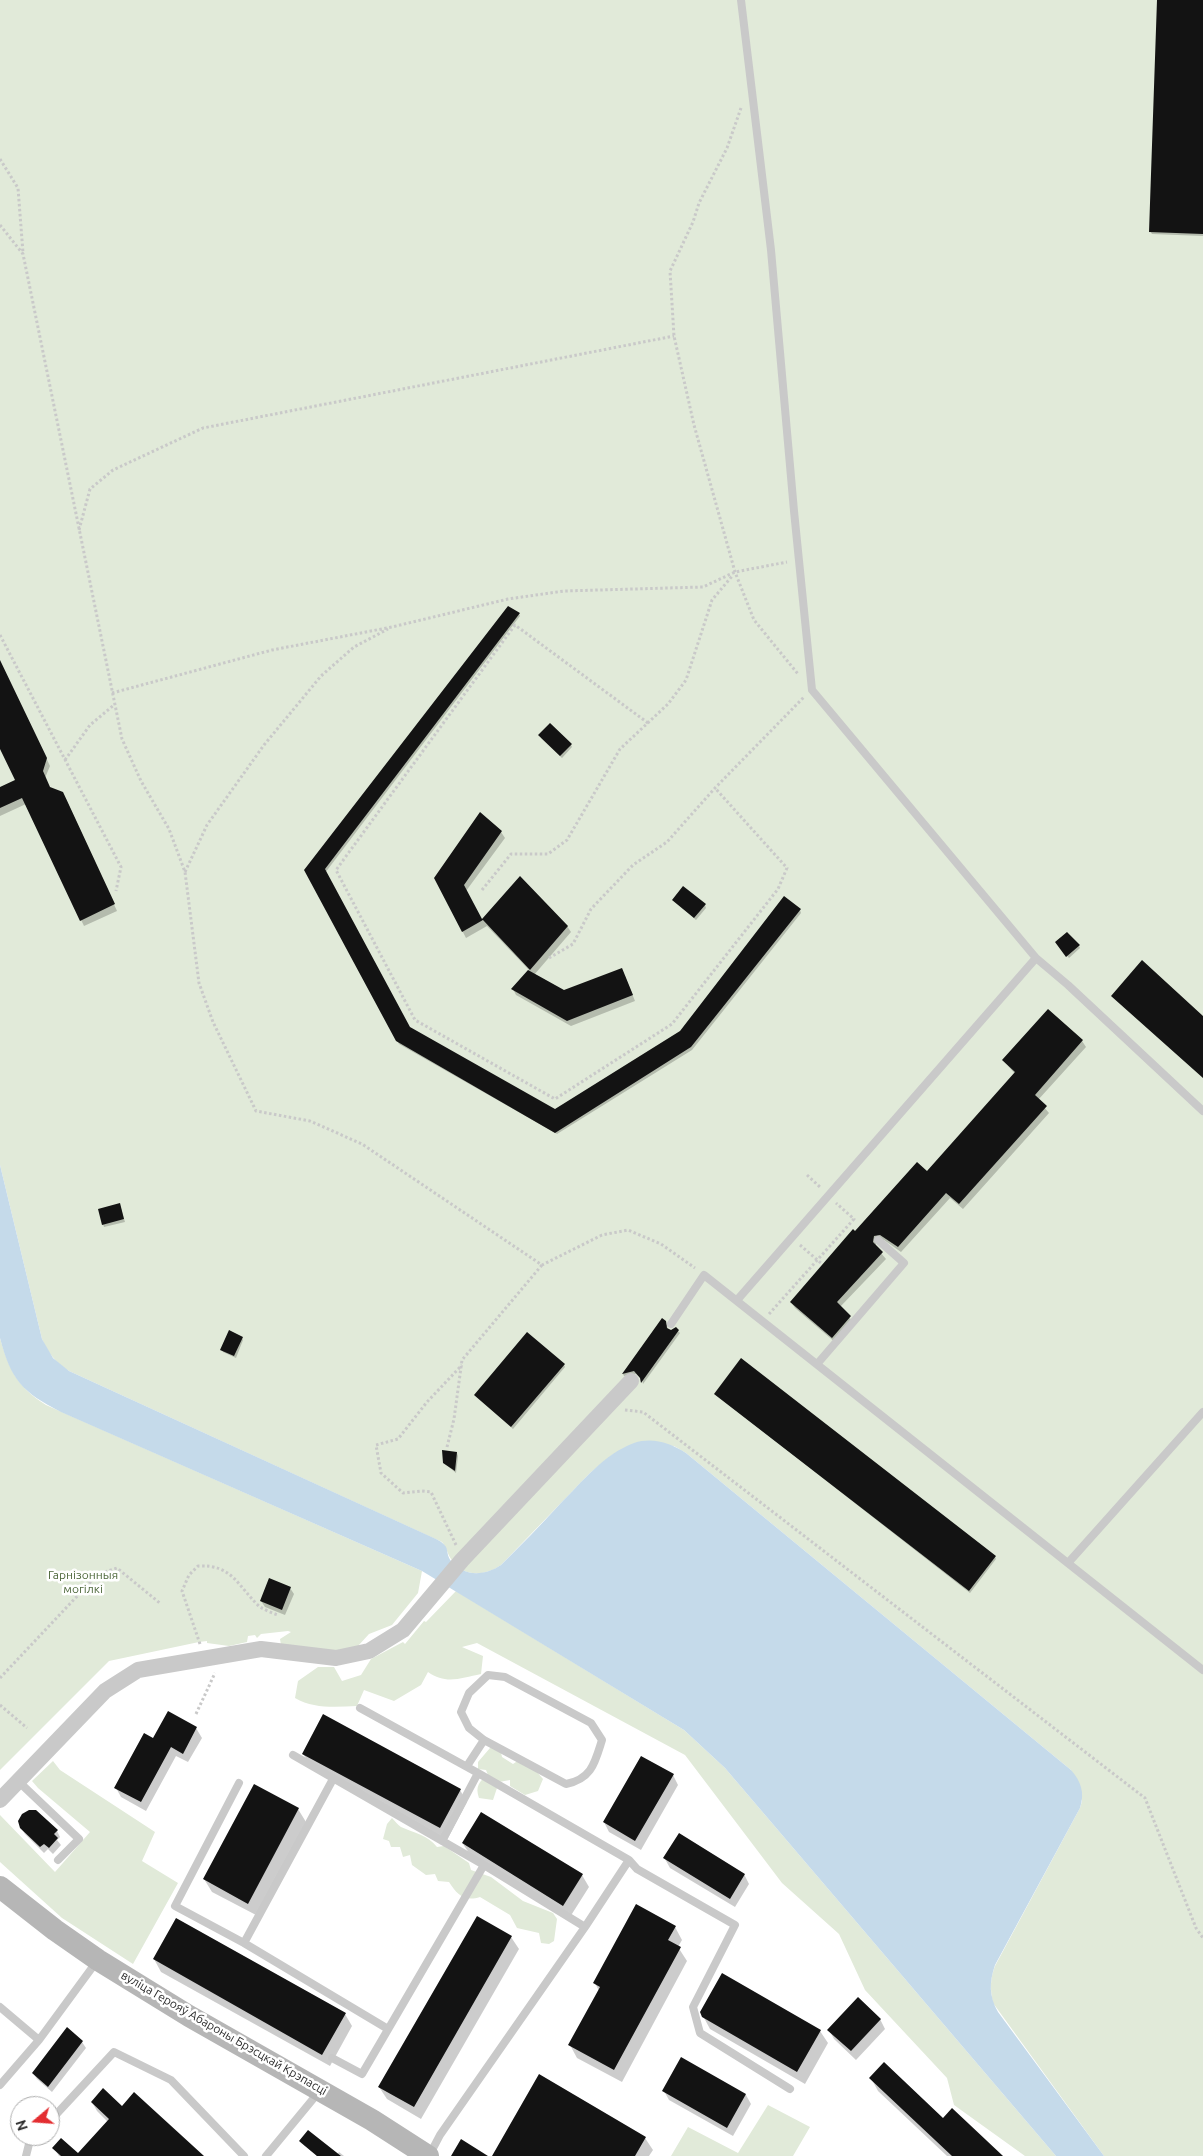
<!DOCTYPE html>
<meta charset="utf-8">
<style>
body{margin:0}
#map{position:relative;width:1203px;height:2156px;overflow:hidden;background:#fff;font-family:Ubuntu,sans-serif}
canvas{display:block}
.north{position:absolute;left:10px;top:2096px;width:50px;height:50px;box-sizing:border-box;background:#fff;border:1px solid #ababab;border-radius:50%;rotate:252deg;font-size:14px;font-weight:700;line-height:20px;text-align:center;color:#2c2c2c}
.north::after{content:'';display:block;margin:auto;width:18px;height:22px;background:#e32e31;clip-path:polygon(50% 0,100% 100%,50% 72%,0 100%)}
</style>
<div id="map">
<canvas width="1203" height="2156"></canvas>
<div class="north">N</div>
</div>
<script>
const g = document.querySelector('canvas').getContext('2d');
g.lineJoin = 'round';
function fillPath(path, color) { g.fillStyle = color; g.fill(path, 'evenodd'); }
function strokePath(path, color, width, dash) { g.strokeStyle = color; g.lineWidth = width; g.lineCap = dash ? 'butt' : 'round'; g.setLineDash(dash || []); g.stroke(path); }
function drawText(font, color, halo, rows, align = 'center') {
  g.font = font + ' Ubuntu,sans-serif'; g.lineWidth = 5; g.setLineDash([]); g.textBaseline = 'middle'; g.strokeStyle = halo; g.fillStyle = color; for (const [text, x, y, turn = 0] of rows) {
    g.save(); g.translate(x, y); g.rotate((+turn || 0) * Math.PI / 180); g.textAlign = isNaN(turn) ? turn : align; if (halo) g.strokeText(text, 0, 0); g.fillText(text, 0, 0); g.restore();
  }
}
fillPath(new Path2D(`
 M0,0H1203V2156H1104L993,2003C990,1989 990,1979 995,1966L1080,1808L1082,1801L1071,1770L686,1453L674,1446L635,1443L612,1455L590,1473L501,1565C486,1576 462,1578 451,1559C447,1553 447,1548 442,1542L69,1371C56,1363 48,1353 42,1339L0,1165Z
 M0,1338C9,1369 17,1387 46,1405L422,1571L418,1593L392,1625L369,1634L358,1646L333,1652L281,1645L280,1639L291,1632L288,1631L261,1634L257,1638L255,1635L248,1636L247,1642L229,1646L207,1643V1641L199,1642L109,1661L0,1770Z
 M456,1591L684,1730L725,1768L1056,2156H1025L954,2105L947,2078L865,1990L839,1934L782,1883L685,1755L477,1643L462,1647L483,1656L481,1674C461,1678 446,1685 428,1672L421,1685L394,1701L364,1690L357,1706C335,1707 314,1709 295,1698L298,1681L318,1667H334L342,1681L361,1675L371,1659L403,1642L405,1644L424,1621L426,1622Z
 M500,1747L502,1757L513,1764L519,1760L531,1765L543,1779L538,1791L525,1795L510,1786V1780L499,1782L493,1800L479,1798C475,1787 479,1781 488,1775L486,1770L478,1769V1762L490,1748Z
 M53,1761L60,1770L155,1832L142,1861L178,1883L133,1964L62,1918L0,1862V1815L55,1872L90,1832L38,1788L32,1781Z
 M392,1818C395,1821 398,1825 401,1827C414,1833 428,1835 437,1847L444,1846L469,1863L471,1870L491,1877L523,1901L553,1913L557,1919L554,1941L549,1944L541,1943L539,1933L517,1928L510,1915L480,1897C465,1902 457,1895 449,1882L438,1881L435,1874L426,1875L412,1865L410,1855L403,1857L400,1847H391L389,1841L383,1839L387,1824Z
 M768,2105L810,2127L793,2156H671L688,2127L738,2153Z`), '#e1ead9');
fillPath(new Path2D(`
 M0,1165L42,1339L53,1358L69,1371L436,1539C452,1547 444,1551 451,1561C464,1577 485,1576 501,1565C521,1545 541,1525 560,1504C582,1482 604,1454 634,1443C653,1437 670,1443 686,1453L1071,1770C1081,1781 1085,1793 1080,1808L995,1965C989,1983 989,1996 998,2012L1104,2156H1056L725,1768L684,1730L422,1571L61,1412C22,1392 11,1380 0,1338Z`), '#c5daea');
fillPath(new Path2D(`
 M1158,0H1203V236L1152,234L1150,231Z
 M519,614L520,616L325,873L409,1028L555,1110L681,1032L800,910L801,913L692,1050L557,1134L399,1044L305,870Z
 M0,662L50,766L45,778L50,788L66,799L117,911L84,926L26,804L0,816V788L17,781L0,746Z
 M541,738L571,745L572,747L562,758Z
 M501,832L505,838L466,891L482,921L520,878L567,926L571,932L534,975L564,991L625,976L635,1001L571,1026L516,995L513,989L529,970L487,926L466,938L435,878Z
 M673,900L705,905L706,908L696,920Z
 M1058,945L1079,946L1080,948L1069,958Z
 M1048,1010L1082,1041L1086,1047L1038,1100L1049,1113L963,1209L950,1198L901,1252L884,1240L876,1243V1247L886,1259L840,1307L854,1323L836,1343L795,1308L791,1302L855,1233L927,1172L1015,1074L1003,1060Z
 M120,1205L125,1222L104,1227L103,1224Z
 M663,1320L667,1325L668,1330L678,1331L680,1333L643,1384L642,1379L636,1374L624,1376L623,1374Z
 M242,1338L243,1340L236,1358L223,1352L222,1350Z
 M564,1365L565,1367L513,1429L475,1395Z
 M715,1394L995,1557L996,1559L970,1593Z
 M457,1453L458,1456L456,1473L444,1463Z
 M290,1588L294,1594L285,1615L265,1607L261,1601Z
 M169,1713L196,1728L202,1738L188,1762L176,1756L146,1811L121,1797L116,1788L154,1740Z
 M303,1754L460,1790L467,1802L447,1840L311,1766Z
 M673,1775L678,1785L641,1850L609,1832L604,1822Z
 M298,1809L306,1822L256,1915L212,1892L204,1879Z
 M21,1828L57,1831L60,1837L57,1840L61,1845L53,1854L48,1849L44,1853L25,1834Z
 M463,1844L582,1875L589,1887L570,1917L471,1856Z
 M665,1859L744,1874L749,1884L735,1907L670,1868Z
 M675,1927L682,1940L678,1947L687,1961L622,2082L577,2058L570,2045L599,1991L595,1983Z
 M511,1937L519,1949L421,2119L387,2099L379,2087Z
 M154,1959L345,2014L352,2026L330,2066L161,1972Z
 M703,2016L820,2031L828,2043L805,2084L710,2029Z
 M880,2019L885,2029L856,2060L834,2039L829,2030Z
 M67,2029L82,2042L86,2048L52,2092L37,2079L33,2073Z
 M871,2078L943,2119L1002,2156H947L878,2091Z
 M664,2091L746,2095L751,2104L733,2136L669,2100Z
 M92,2102L122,2107L201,2156H59L54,2148L78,2155L108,2122L97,2111Z
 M645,2138L653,2150L649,2156H511Z
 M300,2142L337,2155L339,2152L344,2156H317Z`), '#0003');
fillPath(new Path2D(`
 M1157,0H1203V234L1149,232Z
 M508,606L520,613L325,869L410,1027L555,1109L680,1031L784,896L801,909L691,1047L555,1133L396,1041L304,870Z
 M0,660L47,758L43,771L50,787L63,792L115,904L80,921L22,798L0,808V787L15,780L0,749Z
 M550,723L572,744L560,756L538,735Z
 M480,812L502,831L464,885L482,919L520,876L568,926L530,970L483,920L462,932L434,878Z
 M683,886L706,904L694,918L672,900Z
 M1067,932L1080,945L1066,957L1055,942Z
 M1142,960L1203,1016V1078L1111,996Z
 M622,968L633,995L567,1021L511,989L528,970L564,990Z
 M1048,1009L1083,1040L1035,1095L1047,1106L959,1204L946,1193L898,1247L880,1235L874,1236L873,1242L883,1252L837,1302L851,1316L832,1338L790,1302L853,1229L855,1231L917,1162L927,1171L1015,1072L1002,1060Z
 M120,1203L124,1219L102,1225L98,1209Z
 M662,1318L666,1321L667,1328L671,1330L676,1327L679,1330L641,1383L640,1378L634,1371L622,1374Z
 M229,1330L243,1337L234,1356L220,1350Z
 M527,1332L565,1364L511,1427L474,1395Z
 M741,1358L996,1556L969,1591L714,1394Z
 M442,1450L457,1452L455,1471L443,1463Z
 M269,1578L291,1587L282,1610L260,1601Z
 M168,1711L197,1727L183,1754L171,1747L141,1802L114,1788L144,1733L153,1738Z
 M323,1714L461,1789L440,1828L302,1754Z
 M641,1756L674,1774L635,1841L603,1822Z
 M254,1784L299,1808L248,1904L203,1879Z
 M29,1810H36L58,1830L54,1834L58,1838L49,1848L44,1844L40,1847L20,1828L18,1821L22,1814Z
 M481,1812L583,1874L563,1906L462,1843Z
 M679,1833L745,1874L730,1899L663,1858Z
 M636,1904L676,1926L668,1940L681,1947L614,2070L568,2045L600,1987L593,1983Z
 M477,1916L512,1936L414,2107L378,2087Z
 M176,1918L346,2013L322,2055L153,1959Z
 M722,1973L821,2030L797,2072L702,2017L700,2012Z
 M858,1997L881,2019L851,2051L827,2030Z
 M67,2027L83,2041L48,2087L32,2073Z
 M681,2057L746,2094L727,2128L662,2091Z
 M884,2062L943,2118L952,2108L1003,2156H952L869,2078Z
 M539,2074L646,2137L635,2156H492Z
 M103,2088L122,2106L134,2092L204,2156H61L52,2148L61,2138L78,2153L109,2119L91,2102Z
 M308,2130L341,2156H317L299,2141Z
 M461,2139L488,2156H451Z`), '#131313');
strokePath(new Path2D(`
 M741,108L727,148L699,203L693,222L670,271L674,336L694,425L735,572L754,620L798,674
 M0,159L18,188L23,253
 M0,225L23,254L122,739L141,781L169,829L185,872L199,983L213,1022L256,1111L310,1121L362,1144L542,1265L602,1235L628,1230L661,1244L695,1268
 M79,530L90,489L113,470L203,428L674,336
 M0,635L121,867L116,891
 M112,693L272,650L392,627L508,599L564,591L703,587L735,572L787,562
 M648,723L515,625L336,870L415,1020L555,1099L672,1024L778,889L787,868L715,788
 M65,760L90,725L114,705
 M185,872L207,825L264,745L321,676L354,647L388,629
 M482,890L511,854H548L567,840L620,749L668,704L686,680L712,600L733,575
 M549,958L573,944L591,909L633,865L667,842L715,788L804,697
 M807,1175L821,1188
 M800,1245L822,1264
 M769,1314L854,1219L836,1203
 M625,1410L643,1412L1145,1798L1196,1928L1203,1938
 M447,1447L454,1419L462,1360L542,1265
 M456,1545L431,1492L421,1491L403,1493L381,1473L376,1445L398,1439L427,1402L462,1365
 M200,1644L182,1591L189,1575L198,1566C233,1564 238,1587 260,1607C265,1610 272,1613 278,1615
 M0,1678L98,1574L117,1568L161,1604
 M0,1705L27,1728
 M196,1714L215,1673`), '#c9c9c9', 3, [2.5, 2.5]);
strokePath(new Path2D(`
 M741,0L771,250L794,511L812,690L1036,958L1068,985L1203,1111
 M738,1299L1036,958
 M671,1324L704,1275L1203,1670
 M818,1363L904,1263L878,1240
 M1068,1563L1203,1412
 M488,1675L505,1677L591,1723L602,1740C595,1762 592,1779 566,1784L484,1740L469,1728L461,1712L469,1693Z
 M360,1708L478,1773L629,1860L585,1927L440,2135L430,2154
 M293,1755L484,1865L585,1927
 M467,1766L484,1740
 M18,1781L79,1839L58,1860
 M239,1783L175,1906L244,1943L388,2029
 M442,1841L478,1773
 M629,1860L637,1869L735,1925L693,2007L700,2033L790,2089
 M244,1943L333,1779
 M0,2007L39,2040
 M332,2058L362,2074L484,1865
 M0,2085L39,2040L97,1961
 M50,2121L114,2052L171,2080L244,2156
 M26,2156L29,2144L36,2136
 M266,2156L318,2093`), '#c9c9c9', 8);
strokePath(new Path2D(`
 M0,1800L105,1691L138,1670L261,1649L336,1658L369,1651L403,1630L462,1560L631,1381`), '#c9c9c9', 16);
strokePath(new Path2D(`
 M0,1887L55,1930L98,1960L189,2016L372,2120L428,2156`), '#b6b6b6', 22);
drawText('12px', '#4d673a', '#fff', [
 ["Гарнізонныя",83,1575],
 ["могілкі",83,1589]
]);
drawText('12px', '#2c2c2c', '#fff', [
 ["вуліца Герояў Абароны Брэсцкай Крэпасці",224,2033,30]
]);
</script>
